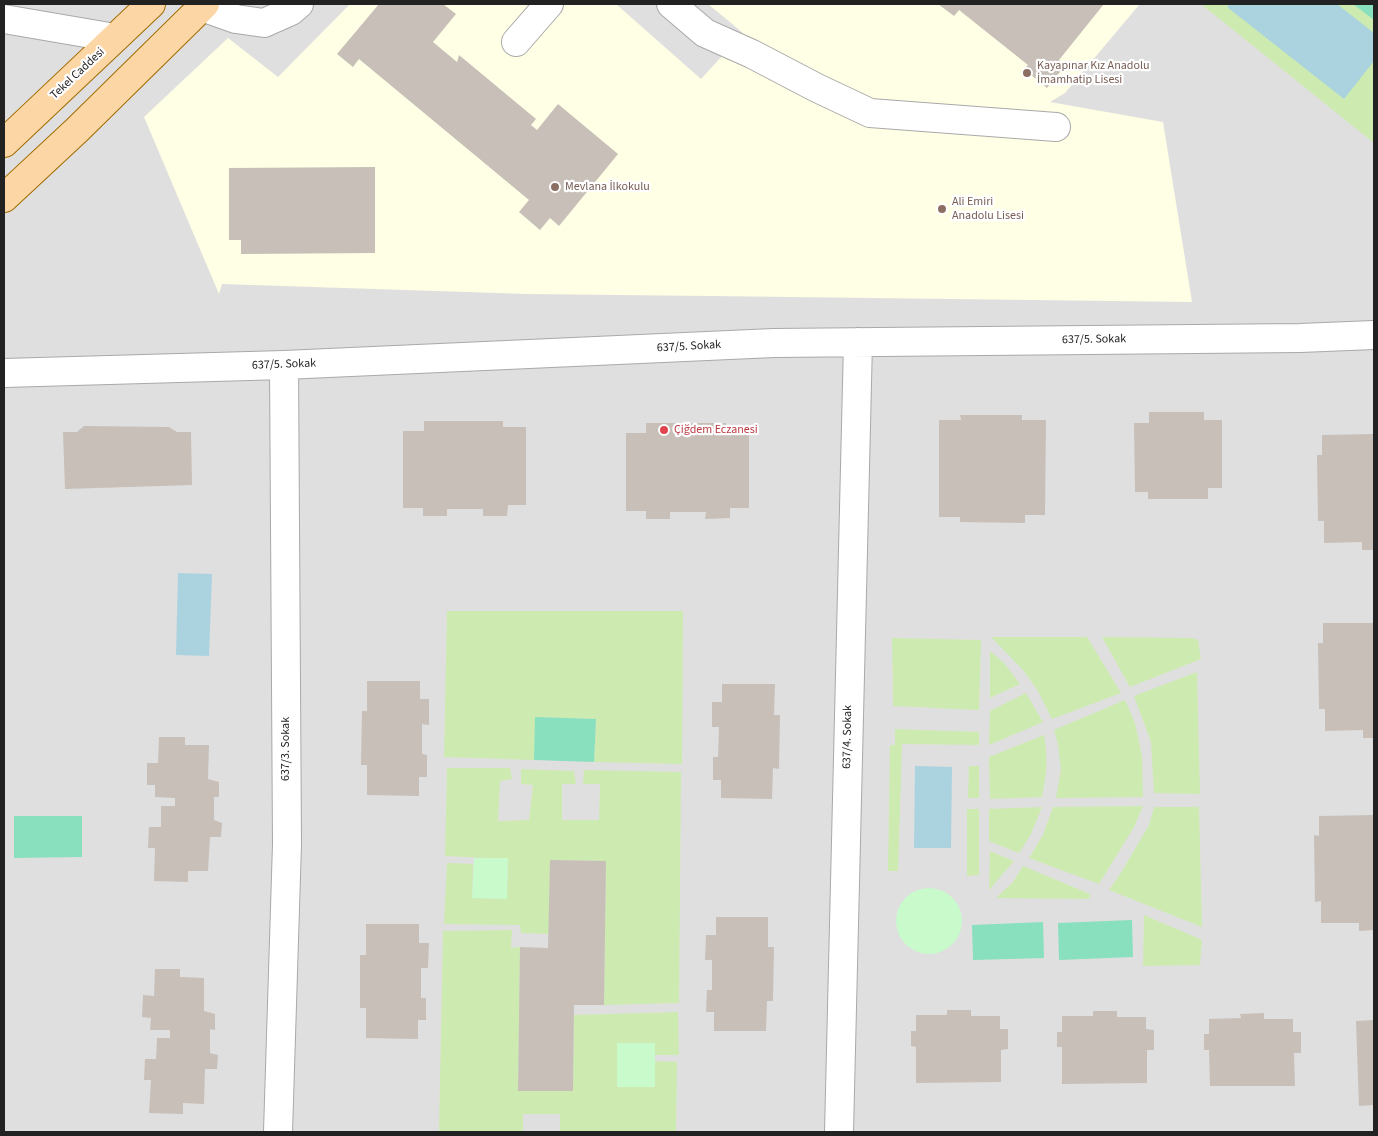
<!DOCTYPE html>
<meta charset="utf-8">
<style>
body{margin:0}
#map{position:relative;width:1378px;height:1136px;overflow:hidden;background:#f2efe9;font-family:"Source Sans 3",sans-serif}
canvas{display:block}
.frame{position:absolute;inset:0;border:5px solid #222;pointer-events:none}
</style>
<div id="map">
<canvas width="1378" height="1136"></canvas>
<div class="frame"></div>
</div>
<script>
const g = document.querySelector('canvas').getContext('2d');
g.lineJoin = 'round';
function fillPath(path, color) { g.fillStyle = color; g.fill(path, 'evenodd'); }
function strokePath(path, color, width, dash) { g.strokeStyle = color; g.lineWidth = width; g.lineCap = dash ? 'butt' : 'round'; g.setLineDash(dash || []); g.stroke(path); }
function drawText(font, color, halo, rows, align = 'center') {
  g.font = font + ' "Source Sans 3",sans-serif'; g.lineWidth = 4.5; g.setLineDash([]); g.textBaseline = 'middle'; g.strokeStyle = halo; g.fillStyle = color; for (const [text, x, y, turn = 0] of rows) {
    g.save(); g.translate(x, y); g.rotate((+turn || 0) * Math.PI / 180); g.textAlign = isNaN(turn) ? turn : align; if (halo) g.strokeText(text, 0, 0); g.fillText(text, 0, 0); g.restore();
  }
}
fillPath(new Path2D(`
 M4,4H1374V1132H4Z`), '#e0dfdf');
fillPath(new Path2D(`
 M350,4H616L701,79L743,33L708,4H1138L1139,5L1065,93L1050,102L1163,122L1192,302L711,296L527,294L222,284L219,294L144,117L228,38L278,77Z`), '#ffffe5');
fillPath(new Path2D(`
 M1201,4H1374V143Z
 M447,611H683L682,764L594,762L596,719L536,717L534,760L444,757Z
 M991,637H1087L1121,693L1052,719L1038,691L1023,670Z
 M1102,637L1191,638L1198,640L1201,659L1130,687Z
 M892,638L981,640L979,710L893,706Z
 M990,651L1004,663L1020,684L990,698Z
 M1197,672L1200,794L1154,793L1151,742L1134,696Z
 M1026,693L1043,722L989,745L990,711Z
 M1125,700L1135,723L1142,756L1143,797L1056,798L1061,769L1058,744L1054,730Z
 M895,729L979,732V745L902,744L898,871H888L890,745H895Z
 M1044,735C1048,760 1047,772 1042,797L990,799L989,757Z
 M969,766H979V798H968Z
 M447,768H510L512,779L500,781L498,821L529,820L533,785L521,784V769L574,771L576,784H562V820H599L600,784H583L584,770L681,772L679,1003L604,1005L606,861L550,860L549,934L521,933L520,925L444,924L447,863L473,864L472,898L507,899L508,859L445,856Z
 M1143,806L1134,827L1099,884L1029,858L1043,835L1053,807Z
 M1042,807L1031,834L1019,853L989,841V809Z
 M1154,807H1199L1202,927L1109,890L1122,871L1149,825Z
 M967,809H979V875L967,876Z
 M990,851L1014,861L989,890Z
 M1023,866L1090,894L1089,899L996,898L1013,882Z
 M1144,915L1202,940L1200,965L1143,966Z
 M512,930L511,948L520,947L518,1091H573L574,1015L678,1012L679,1055H654V1043L617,1044V1087H655V1061L677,1062L676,1132H560V1114H523V1132H439L443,931Z`), '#cdebb0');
fillPath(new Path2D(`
 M474,858H508L507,899L472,898Z
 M896 921a33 33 0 1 1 66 0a33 33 0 1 1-66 0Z
 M617,1043H655V1087H617Z`), '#c8facc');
fillPath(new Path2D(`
 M1353,4H1374V20Z
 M535,717L596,719L594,762L534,760Z
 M14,816H82V857L14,858Z
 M1132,920L1133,957L1059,960L1058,923Z
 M1043,922L1044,958L973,960L972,925Z`), '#88e0be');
fillPath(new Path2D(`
 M1230,4H1337L1374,33V61L1344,99L1227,7Z
 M178,573L212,574L209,656L176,655Z
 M915,766L952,767L951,848H914Z`), '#aad3df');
fillPath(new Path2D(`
 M379,4H443L456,14L433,42L457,62L459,55L536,119L531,125L537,130L558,104L618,154L559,226L550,218L540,230L519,212L529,200L359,59L353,67L337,54Z
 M938,4H1104L1059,60L1065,66L1047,88L1024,69L1028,65L959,10L954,16Z
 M375,167V253L241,254V240H229V168Z
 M1149,412H1204V420H1222V488H1208V499H1148V492H1135L1134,423H1149Z
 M960,415H1022V420H1046L1045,515H1025V523L960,522V517H939V420H961Z
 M424,421H503V427H526V505H508L507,516H483V509H447V516H423V508H403V431H424Z
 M646,423H726V430H749V508H730V518L705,519L706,512H670V519H646V511H626V433H646Z
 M84,426L169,427L177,432H191L192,485L65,489L63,432H77Z
 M1374,434V550H1362V542L1324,543V521H1318L1317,455H1322V435Z
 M1323,623H1374V738H1363V730L1325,731V709H1319L1318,643H1323Z
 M367,681H420V699H429V725L422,724V754L427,755V777H419V796L367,795V765H361L362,711H367Z
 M722,684H775L774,715H780L779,769L773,768L772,799L721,798V780H713V757H718L719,727H712V702H722Z
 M159,737H185V745H209L208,779L219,782V797H214V820L222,823L221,837H210L208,871H188V882L154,881L155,848H148L149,827H161V806H175V798L155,797V785H147V763H158Z
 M1374,815V930L1359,931V923H1321V901L1315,902L1314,835L1319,836V816Z
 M550,860L606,861L604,1005H574L573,1091H518L520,947L548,948Z
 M716,917H768V947H774L773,1001H767L766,1031H714V1012H706L707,990H712V960H705L706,935H716Z
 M366,924H419V943H429L428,968H421V998H426V1020H418V1039L366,1038V1008H360V955H366Z
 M155,969H180V977L204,978V1011L215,1014V1030L210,1029V1053L218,1055L217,1069H205L204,1104L183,1103V1114L149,1113L151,1080H144L145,1059H156L157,1038H170V1030H150L151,1018L142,1017L143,995L154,996Z
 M947,1010H971V1016H1000V1029H1008V1049L1001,1050V1082L916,1083V1047L911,1046V1031H916V1015H947Z
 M1093,1011H1117V1017H1146V1029L1154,1030V1050H1147V1083L1062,1084V1047H1057V1032H1062V1016H1093Z
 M1264,1013V1019H1293V1032H1301V1053H1294L1295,1086H1210L1209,1050H1204V1034H1209V1019L1241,1018L1240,1014Z
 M1374,1020V1105L1359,1106L1356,1021Z`), '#c7bfb8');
const minor = new Path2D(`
 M671,4L705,33L752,54L817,88L870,113L1056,127
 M202,7L236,19L264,23L291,11L299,4
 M4,19L115,38
 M516,42L549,4
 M4,373L284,365L774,343L1300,338L1374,335
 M278,1132L287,844L284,365
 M839,1132L858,342`);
const major = new Path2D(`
 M4,143L151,4
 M4,198L77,130L205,4`);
strokePath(minor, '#a9a9a9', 30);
strokePath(major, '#a06b00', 30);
strokePath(minor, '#fff', 28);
strokePath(major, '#fcd6a4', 28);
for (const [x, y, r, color] of [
 [1027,73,5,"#8d6e63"],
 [555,187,5,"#8d6e63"],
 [942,209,5,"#8d6e63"],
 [664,430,5,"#e0444e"]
]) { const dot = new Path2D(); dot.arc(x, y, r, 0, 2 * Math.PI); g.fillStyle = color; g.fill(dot); strokePath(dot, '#fff', 2); }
drawText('12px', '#785e54', '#fff', [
 ["Kayapınar Kız Anadolu",1037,66],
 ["İmamhatip Lisesi",1037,80],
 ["Mevlana İlkokulu",565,187],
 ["Ali Emiri",952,202],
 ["Anadolu Lisesi",952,216]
], 'left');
drawText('12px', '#222', '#fff', [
 ["Tekel Caddesi",78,74,-43],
 ["637/5. Sokak",1094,340,-1],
 ["637/5. Sokak",689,347,-3],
 ["637/5. Sokak",284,365,-2],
 ["637/4. Sokak",848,737,-89],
 ["637/3. Sokak",286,749,-90]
]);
drawText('12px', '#be3a42', '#fff', [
 ["Çiğdem Eczanesi",674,430]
], 'left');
</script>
